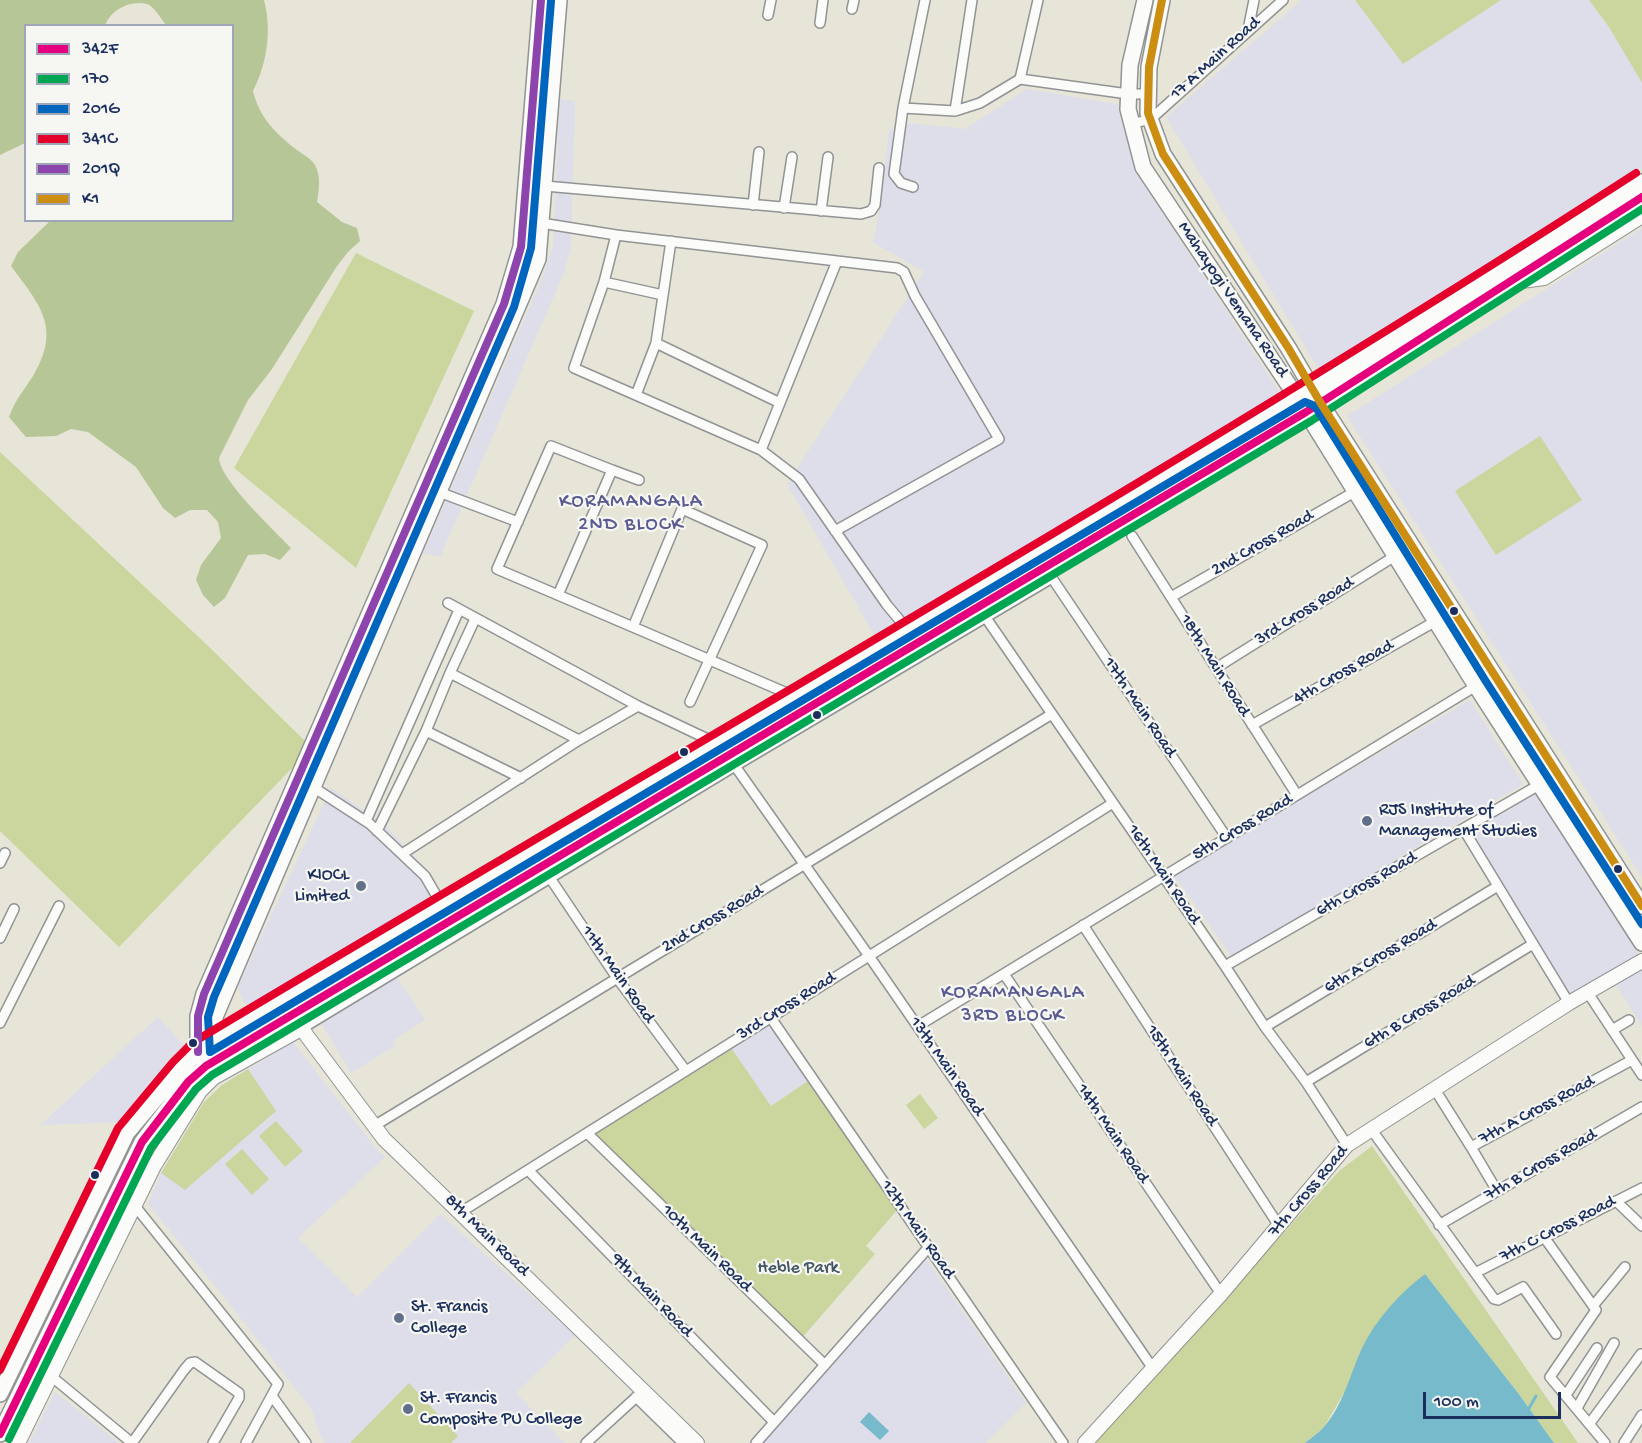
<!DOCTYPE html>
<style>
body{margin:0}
#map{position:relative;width:1642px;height:1443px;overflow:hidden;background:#e7e5d7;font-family:"Gochi Hand",sans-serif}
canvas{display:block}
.legend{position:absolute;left:24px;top:24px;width:210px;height:198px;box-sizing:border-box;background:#f6f6f2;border:2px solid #9ea6b7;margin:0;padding:8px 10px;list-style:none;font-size:18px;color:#1b2f5e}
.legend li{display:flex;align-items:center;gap:12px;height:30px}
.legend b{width:30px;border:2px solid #9ea6b7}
.scale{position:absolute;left:1423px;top:1392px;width:138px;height:27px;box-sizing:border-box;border:3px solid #1b2f5e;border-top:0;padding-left:8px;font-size:18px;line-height:21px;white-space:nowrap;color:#1b2f5e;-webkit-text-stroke:4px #f6f6f2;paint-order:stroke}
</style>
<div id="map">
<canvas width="1642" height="1443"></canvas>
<ul class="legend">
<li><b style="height:8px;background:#e5007d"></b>342F</li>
<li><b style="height:8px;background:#00a651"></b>170</li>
<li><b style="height:8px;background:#0065bd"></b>201G</li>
<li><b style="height:8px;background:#e4002b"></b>341C</li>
<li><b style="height:8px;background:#8e44ad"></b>201Q</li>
<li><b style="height:8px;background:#cb8e13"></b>K1</li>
</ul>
<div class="scale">100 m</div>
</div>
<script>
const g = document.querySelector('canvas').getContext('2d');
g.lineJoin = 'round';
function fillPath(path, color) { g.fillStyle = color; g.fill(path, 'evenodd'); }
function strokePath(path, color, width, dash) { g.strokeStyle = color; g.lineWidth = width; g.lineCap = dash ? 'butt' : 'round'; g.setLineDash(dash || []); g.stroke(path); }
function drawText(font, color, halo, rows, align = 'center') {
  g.font = font + ' "Gochi Hand",sans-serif'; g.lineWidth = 4.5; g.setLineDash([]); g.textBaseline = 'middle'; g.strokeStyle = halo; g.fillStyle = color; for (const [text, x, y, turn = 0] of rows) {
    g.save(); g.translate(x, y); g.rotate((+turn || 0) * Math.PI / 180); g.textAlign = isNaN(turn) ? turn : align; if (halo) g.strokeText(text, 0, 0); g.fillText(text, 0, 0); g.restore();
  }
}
fillPath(new Path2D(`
 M1302,0H1642V168L1319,370L1166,117Z
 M1027,89L1117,104L1135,171L1280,393L1127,488L876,638L787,484L924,272L873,242L878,220L889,129H898L900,122L965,129Z
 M560,99L575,101L571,247L563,275L440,557L423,553L543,276L553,245Z
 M1642,228V877L1347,416Z
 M1470,700L1523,784L1232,957L1173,874Z
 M331,788L384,824L429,872L446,900L275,1004H244L238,986Z
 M1536,791L1638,954L1571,996L1469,834Z
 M1642,969V1026L1616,985Z
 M397,977L425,1020L392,1041L395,1046L351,1073L321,1023Z
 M158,1017L185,1047L123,1122L40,1125Z
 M769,1024L808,1081L771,1106L732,1049Z
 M293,1042L375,1147L385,1157L298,1238L357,1297L440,1214L575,1335L516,1393L565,1443H325L320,1436L312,1410L228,1302L148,1204L161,1173L204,1102L222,1085Z
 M925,1257L1026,1403L986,1443H761Z
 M55,1392L119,1443H29Z`), '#dddeea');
fillPath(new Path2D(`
 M1355,0H1501L1403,64Z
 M1589,0H1642V83L1609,27Z
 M356,253L474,311L356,568L234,468Z
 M1540,436L1582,500L1496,555L1455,491Z
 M0,452L205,643L305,741L294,766L119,947L0,831Z
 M732,1049L771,1106L808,1081L898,1209L866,1246L875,1254L801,1339L593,1136Z
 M248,1069L276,1111L185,1190L161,1173L204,1102L222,1085Z
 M920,1094L938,1118L924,1129L906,1105Z
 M276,1121L303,1151L285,1167L259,1136Z
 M1372,1146L1578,1443H1554L1518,1393L1425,1274L1363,1347L1345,1391L1324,1427L1305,1443H1092L1166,1364L1339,1171Z
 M242,1149L269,1179L252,1195L225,1164Z
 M409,1383L458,1436L451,1443H350Z`), '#cad69d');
fillPath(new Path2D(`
 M0,0H264C272,30 267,64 253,91C259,117 276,134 297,150C302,154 312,159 315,165C321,176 319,189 317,202L342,222L357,228L360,241L348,252L337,266L272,369L248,400L219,458C220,480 274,530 291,548L280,560L265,554L248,555L225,598L214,607L203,595L196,580L201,565L221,538L218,522L207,510H190L175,518L163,508L136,467L88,432L71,429L56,436L26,437L9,417C15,400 24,390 33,376C62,328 40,305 11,266L18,252L50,221L232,220V26L166,25C161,19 155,7 147,4C130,0 112,9 105,25L26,26L25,143L0,155Z`), '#b6c696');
fillPath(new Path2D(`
 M1425,1274L1518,1393L1554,1443H1305C1311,1438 1318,1433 1323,1428C1343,1406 1350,1374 1362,1348C1377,1318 1399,1294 1425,1274Z
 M869,1412L889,1431L880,1440L860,1422Z`), '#77bacb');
strokePath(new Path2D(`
 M1528,1410L1536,1396`), '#77bacb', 3);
const street = new Path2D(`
 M852,9L854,0
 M768,15L771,0
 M820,23L823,0
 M1248,30L1254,0
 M1020,79L1128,94H1149
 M1020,79L1038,0
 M903,108L955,111L980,103L1020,79
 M955,111L972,0
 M1131,124L1151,119L1283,0
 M545,186L861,214L871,211L875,205L879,168
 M913,187L901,183L894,174L903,108L925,0
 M753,205L759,152
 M784,208L792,157
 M821,211L828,157
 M541,223L616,235
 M604,282L663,295
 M656,343L780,403
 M636,395L656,343L671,241
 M761,450L574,368L604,282L616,235L837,261L761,450L799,479L887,605L907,629
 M612,470L639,480
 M439,492L518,522
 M835,531L999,439L915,296L904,272L897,268L837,261
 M1132,536L1297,795
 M558,595L612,470L551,446L497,569L633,627
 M1171,597L1356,491
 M448,603L638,706L716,743L718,747
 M984,615L1225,966L1265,1027L1306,1082L1347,1145
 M1216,668L1395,556
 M450,673L579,740
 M690,702L762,545L682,509L633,627L796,697
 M1252,725L1436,621
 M426,731L521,778
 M735,766L869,956L1154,1370
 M313,787L370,824L425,876L443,907
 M366,821L459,610
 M1464,830L1569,1003
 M377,831L426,731L450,673L475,619
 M402,854L579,740L638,706
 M0,863L5,853
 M550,878L617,978L686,1071
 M1083,925L1279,1226
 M0,938L14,909
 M1225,966L1539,785
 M1004,974L1221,1294
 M1588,993L1642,1075
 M771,1018L1063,1443
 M0,1023L59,906
 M918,1026L1476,686
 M1265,1027L1498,886
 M301,1029L735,766L1052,578L1227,838
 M1612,1030L1629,1020
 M1306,1082L1533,944
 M1434,1088L1471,1147L1632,1060
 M374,1126L1052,714
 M1371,1129L1494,1299L1498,1300L1523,1287L1556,1334
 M587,1133L825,1365
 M1471,1147L1497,1191
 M528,1170L774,1422
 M1616,1201L1642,1226
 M135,1206L278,1384L246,1443
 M461,1212L1113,803
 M1439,1225L1642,1107
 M1544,1237L1596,1310L1550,1377L1605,1443
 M1475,1273L1642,1188
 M1593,1306L1625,1267
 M51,1376L132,1443L184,1370L190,1363L195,1362L239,1393V1398L213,1443
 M1566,1395L1597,1348
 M272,1396L306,1443
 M636,1397L683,1443
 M1577,1408L1614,1343
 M1590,1423L1641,1354
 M586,1443L644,1390
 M756,1443L928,1248
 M1624,1443L1642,1415`);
const secondary = new Path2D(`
 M1507,283L1544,278L1642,216
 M293,1014L307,1036L384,1139L697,1443
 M18,1443L154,1166L200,1091L213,1078L301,1029
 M1085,1443L1221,1294L1347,1145L1569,1003L1642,961`);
const primary = new Path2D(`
 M1145,0L1130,65L1128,109L1143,167L1298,399L1476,686L1642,943
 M1162,0L1149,67L1148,113L1163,154L1289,349L1320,402L1642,906
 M219,1049L216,1041L215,1017L538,259L559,0
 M201,1058L198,1052V1016L204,994L504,304L521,247L541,0
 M0,1394L127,1133L181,1069L198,1052L1298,399L1518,262L1642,182
 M0,1434L142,1142L188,1082L206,1066L1306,412L1642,197`);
strokePath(street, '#919494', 12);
strokePath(secondary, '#919494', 16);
strokePath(primary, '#919494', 18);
strokePath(street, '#fbfbf9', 9);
strokePath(secondary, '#fbfbf9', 14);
strokePath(primary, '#fbfbf9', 15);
strokePath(new Path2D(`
 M0,1434L142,1142L188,1082L206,1066L1306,412L1642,197`), '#e5007d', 8);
strokePath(new Path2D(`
 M9,1439L151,1148L196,1089L212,1075L1311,421L1642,209`), '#00a651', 8);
strokePath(new Path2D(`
 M551,1L531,248L514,307L214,997L208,1017L210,1052L1305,402L1315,406L1485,680L1642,924`), '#0065bd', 8);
strokePath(new Path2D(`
 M0,1370L118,1128L173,1062L192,1043C674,754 1164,478 1636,173`), '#e4002b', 8);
strokePath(new Path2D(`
 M198,1052V1016L204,994L504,304L521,247L541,0`), '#8e44ad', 8);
strokePath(new Path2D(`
 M1162,0L1149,67L1148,113L1163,154L1289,349L1320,402L1642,906`), '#cb8e13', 8);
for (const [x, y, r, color] of [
 [1454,611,5,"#1b2f5e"],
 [817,715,5,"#1b2f5e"],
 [684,752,5,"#1b2f5e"],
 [1367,821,6,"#626f88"],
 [1618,869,5,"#1b2f5e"],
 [361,886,6,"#626f88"],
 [193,1043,5,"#1b2f5e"],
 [95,1175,5,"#1b2f5e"],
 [399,1318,6,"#626f88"],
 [408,1409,6,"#626f88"]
]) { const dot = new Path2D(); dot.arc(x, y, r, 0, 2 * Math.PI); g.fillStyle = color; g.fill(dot); strokePath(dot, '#f6f6f2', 2); }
drawText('18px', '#1b2f5e', '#f6f6f2', [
 ["17 A Main Road",1216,59,-42],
 ["Mahayogi Vemana Road",1232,300,56],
 ["2nd Cross Road",1263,544,-30],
 ["3rd Cross Road",1305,612,-32],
 ["18th Main Road",1214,666,58],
 ["4th Cross Road",1344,673,-30],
 ["17th Main Road",1139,708,56],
 ["5th Cross Road",1243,828,-31],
 ["16th Main Road",1163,875,56],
 ["6th Cross Road",1367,885,-30],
 ["2nd Cross Road",713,920,-31],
 ["6th A Cross Road",1381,957,-31],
 ["11th Main Road",617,975,55],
 ["3rd Cross Road",787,1007,-32],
 ["6th B Cross Road",1420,1013,-31],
 ["13th Main Road",946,1067,55],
 ["15th Main Road",1181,1076,57],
 ["7th A Cross Road",1537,1111,-28],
 ["14th Main Road",1112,1134,56],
 ["7th B Cross Road",1541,1166,-30],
 ["7th Cross Road",1309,1192,-50],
 ["12th Main Road",917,1230,55],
 ["7th C Cross Road",1558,1230,-27],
 ["8th Main Road",486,1236,44],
 ["10th Main Road",706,1249,44],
 ["9th Main Road",651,1296,46]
]);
drawText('18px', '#1b2f5e', '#f6f6f2', [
 ["RJS Institute of",1379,811],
 ["Management Studies",1379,832],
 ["KIOCL",349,876,"right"],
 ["Limited",349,897,"right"],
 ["St. Francis",411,1308],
 ["College",411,1329],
 ["St. Francis",420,1399],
 ["Composite PU College",420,1420]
], 'left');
drawText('18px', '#415662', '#f6f6f2', [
 ["Heble Park",798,1269]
]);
g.letterSpacing = '1.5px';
drawText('20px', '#595b92', '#f6f6f2', [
 ["KORAMANGALA",631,503],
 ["2ND BLOCK",631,526],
 ["KORAMANGALA",1013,994],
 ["3RD BLOCK",1013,1017]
]);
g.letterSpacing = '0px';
</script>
